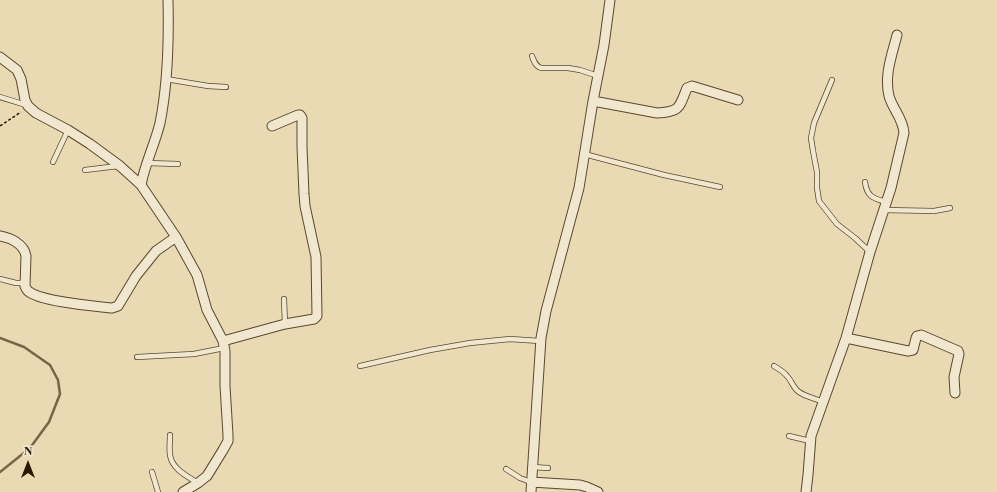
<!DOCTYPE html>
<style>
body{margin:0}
#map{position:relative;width:997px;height:492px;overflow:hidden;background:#e9dab3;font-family:"Libre Bodoni",serif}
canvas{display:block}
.north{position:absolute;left:8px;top:444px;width:40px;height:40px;-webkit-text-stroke:3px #f1e7ce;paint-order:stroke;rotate:0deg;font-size:11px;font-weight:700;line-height:16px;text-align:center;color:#2a1801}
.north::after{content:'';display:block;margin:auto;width:14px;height:18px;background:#2a1801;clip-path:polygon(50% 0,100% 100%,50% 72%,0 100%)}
</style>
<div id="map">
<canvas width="997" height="492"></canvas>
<div class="north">N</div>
</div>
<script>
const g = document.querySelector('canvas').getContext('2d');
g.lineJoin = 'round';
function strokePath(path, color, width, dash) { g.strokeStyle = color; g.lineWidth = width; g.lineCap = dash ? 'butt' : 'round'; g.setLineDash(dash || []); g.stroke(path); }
strokePath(new Path2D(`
 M0,338L24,347L50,365L58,380L60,394L49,422L30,448L0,472`), '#766547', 2.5);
const service = new Path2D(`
 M532,56C534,61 535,66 541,68H568L580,70L598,76
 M166,79L208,86L226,87
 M832,80L814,123L811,138L813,151L817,172V188L819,201L837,224L855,238L870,252
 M0,97L26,105
 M584,154L664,175L720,187
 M53,162L68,130
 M147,163L178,164
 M85,170L118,166
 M865,182C867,197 873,198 886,202
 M884,210L934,211L950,208
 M0,279L16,283H25
 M284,299L285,324
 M137,357L194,354L224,348
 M360,366L430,350L470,343L510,339L540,341
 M774,366C779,369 784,372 787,376C792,381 793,388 799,392C806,397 815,398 823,402
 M170,435C170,442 169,448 170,455C172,469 187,476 198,483
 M789,436L810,441
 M532,467L548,468
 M506,469L520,478L531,482
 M152,472L158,492`);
const minor = new Path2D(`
 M0,57L17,70L21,79L25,100L28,106L36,113L68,130L90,144L120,166L141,185L176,237L197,275L207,310L223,341L225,351V386L228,435V441L223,450L207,476L198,483L183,492
 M593,101L657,113C680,112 679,108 687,88L692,86L738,100
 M141,185C145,163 155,144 160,123C168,83 169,41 168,0
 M0,236C11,238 24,244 26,256L25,286C26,289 26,289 28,291C41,302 94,306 112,308L118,306L136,276L156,251L176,237
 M846,338L908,351L913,350L916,338L917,336L921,335L958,351L959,354L954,377L955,393
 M223,341L285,324L314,319L317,316L316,257L305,206L304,194L302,147V118L300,115H298L272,126
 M531,482L580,485L587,487L598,492
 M531,492L541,338L546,311L579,188L593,101L604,45L610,0
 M806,492L808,475L811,436L846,338L870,252L891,188L904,133C903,118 893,110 889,96C884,75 892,55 897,35`);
strokePath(service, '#5a482e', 6);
strokePath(minor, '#5a482e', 11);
strokePath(new Path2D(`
 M0,126L21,112`), '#2a1801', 1.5, [3, 2]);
strokePath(service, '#f1e7ce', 4.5);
strokePath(minor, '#f1e7ce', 9);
</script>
